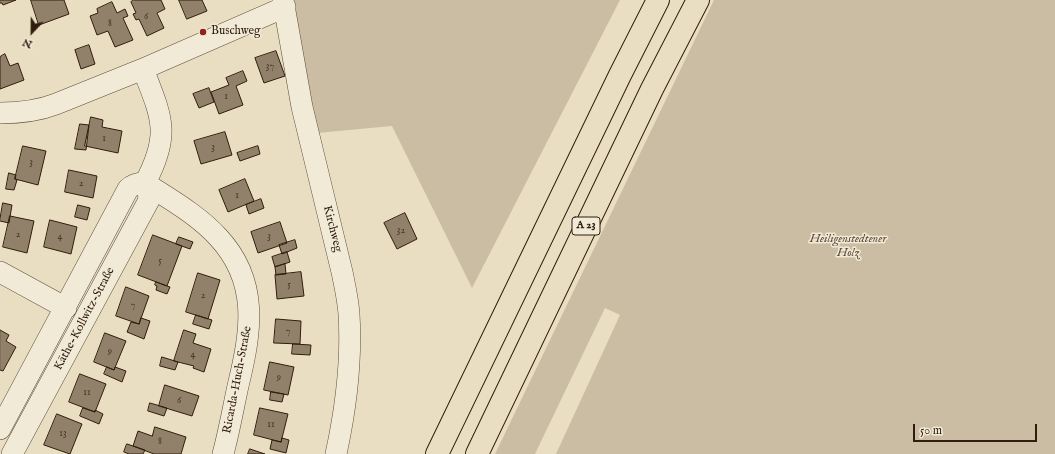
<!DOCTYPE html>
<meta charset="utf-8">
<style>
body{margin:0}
#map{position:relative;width:1055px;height:454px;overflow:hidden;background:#eadec2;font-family:"IM FELL English",serif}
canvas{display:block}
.north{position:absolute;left:12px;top:12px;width:40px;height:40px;-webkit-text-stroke:3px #f1ead7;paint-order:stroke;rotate:202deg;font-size:11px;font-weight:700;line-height:16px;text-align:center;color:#301d0d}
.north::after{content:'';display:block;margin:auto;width:14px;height:18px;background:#301d0d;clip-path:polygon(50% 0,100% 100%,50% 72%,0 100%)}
.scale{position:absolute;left:913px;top:424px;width:124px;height:18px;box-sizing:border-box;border:2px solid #301d0d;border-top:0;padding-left:5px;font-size:12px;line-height:14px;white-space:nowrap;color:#301d0d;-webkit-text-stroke:3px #f1ead7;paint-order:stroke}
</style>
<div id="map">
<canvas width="1055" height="454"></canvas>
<div class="north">N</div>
<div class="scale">50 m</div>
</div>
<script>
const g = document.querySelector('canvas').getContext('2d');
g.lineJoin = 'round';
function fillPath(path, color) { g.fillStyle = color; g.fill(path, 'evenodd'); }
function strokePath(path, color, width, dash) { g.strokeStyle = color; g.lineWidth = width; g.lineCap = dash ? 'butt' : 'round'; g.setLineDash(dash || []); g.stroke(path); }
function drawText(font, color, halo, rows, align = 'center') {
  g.font = font + ' "IM FELL English",serif'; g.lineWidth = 3; g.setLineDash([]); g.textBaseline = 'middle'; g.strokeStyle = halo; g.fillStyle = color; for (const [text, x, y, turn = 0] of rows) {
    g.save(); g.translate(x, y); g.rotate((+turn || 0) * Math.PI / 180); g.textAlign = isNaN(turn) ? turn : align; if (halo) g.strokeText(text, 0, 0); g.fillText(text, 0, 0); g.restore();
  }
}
fillPath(new Path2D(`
 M293,0H620L472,288L392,126L317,133Z
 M714,0H1055V454H556L620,315L605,308L535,454H495Z`), '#cabda3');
const building = new Path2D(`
 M0,0H16L3,5L2,3H0Z
 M31,0H64L69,14L39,25Z
 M134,0H161L165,9L157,13L164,28L147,36L139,19L136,20L133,14L136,13L131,2Z
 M179,0H202L207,11L187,19Z
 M112,2L117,13L125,9L128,16L123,18L133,40L115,47L108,31L97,35L90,16L98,13L97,9Z
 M89,45L95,64L81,69L75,50Z
 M276,51L285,76L264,83L255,58Z
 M5,54L10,66L18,63L24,80L0,89V57Z
 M243,71L247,81L236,86L243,105L219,114L211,92L229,85L226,78Z
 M209,88L214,102L199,108L193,94Z
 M91,117L103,120L102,127L122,131L118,153L85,146Z
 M80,124L89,125L86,150L75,149Z
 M225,132L232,155L201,164L194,141Z
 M23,146L46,151L38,185L15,179Z
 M258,146L260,154L240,161L237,153Z
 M69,170L97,176L93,198L65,192Z
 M9,173L16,175L15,179L17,180L14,190L6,189Z
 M245,179L254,201L228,212L219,190Z
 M261,199L264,208L249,214L246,205Z
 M3,203L12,205L9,223L0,221Z
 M78,205L90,208L87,220L75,217Z
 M405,213L417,239L397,249L384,223Z
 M10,216L34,221L27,253L3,247Z
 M50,220L77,227L71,254L44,247Z
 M280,222L287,243L258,253L251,232Z
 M153,235L182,246L167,286L138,275Z
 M179,237L193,242L190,249L176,244Z
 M295,240L297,248L282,254L279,245Z
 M287,252L290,262L275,267L272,257Z
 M285,264L286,274L276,275L275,267Z
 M301,272L304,296L277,299L275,275Z
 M198,273L220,280L208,319L186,312Z
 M156,282L170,287L167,294L156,290L157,286L155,285Z
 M126,287L149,296L139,324L116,316Z
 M196,315L212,320L209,329L193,324Z
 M141,318L150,321L144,339L127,332L131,322L139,324Z
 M276,319L301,321L300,344L274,343Z
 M0,330L9,335L6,341L16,347L3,371L0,370Z
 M184,330L196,334L193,343L211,349L204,372L193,368L194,366L174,361Z
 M105,333L126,341L114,370L94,362Z
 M293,344L311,345L310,355L292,354Z
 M162,357L178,362L175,370L160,366Z
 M270,362L294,367L288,395L264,390Z
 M107,367L114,370L115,367L126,371L122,382L104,374Z
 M80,374L106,384L95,412L69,402Z
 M165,385L199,396L192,416L159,406Z
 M271,392L284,394L282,402L270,400Z
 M150,403L167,408L164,416L148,411Z
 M83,408L95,412V410L103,414L99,424L80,416Z
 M260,408L288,414L281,442L254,435Z
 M57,414L82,424L70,454L44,445Z
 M155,427L186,437L181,454H154L133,446L138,431L152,436Z
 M282,438L289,440L286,453L270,449L272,440L281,442Z
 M127,444L145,450L143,454H129L124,452Z
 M250,449L265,454H248Z`);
fillPath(building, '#91816b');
strokePath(building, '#301d0d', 1);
const minor = new Path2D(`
 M283,0L302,107L342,272C345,286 348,300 349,314C352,362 346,408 336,454
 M143,69C162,118 171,134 145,183
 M0,113C19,113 38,111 56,104L143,69L285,7
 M145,183C171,200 198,215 218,237C260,282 251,332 238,386C233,409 229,432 223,454
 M0,272L66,308
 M0,429L128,189C133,184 138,183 145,183
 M12,454L149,200L148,189L145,183`);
const highway = new Path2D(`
 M437,454L620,75L658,0
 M477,454L652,89L698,0`);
strokePath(minor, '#5e4d3a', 22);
strokePath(highway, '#301d0d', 24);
strokePath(minor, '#f1ead7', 21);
strokePath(highway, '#eadec2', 22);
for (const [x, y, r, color] of [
 [203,32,4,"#8f2418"]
]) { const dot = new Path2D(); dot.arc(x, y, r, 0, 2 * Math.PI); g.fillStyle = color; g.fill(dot); strokePath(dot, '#f1ead7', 1.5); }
drawText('10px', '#483624', null, [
 ["6",146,17],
 ["8",110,24],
 ["37",270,67],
 ["1",226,97],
 ["1",104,139],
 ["3",213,148],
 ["3",31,163],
 ["2",81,184],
 ["1",237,196],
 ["32",401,231],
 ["2",18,235],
 ["4",60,237],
 ["3",269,237],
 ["5",160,261],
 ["5",289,285],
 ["2",203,296],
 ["7",133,306],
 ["7",288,332],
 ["9",110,352],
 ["4",193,355],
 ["9",279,378],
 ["11",87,393],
 ["6",179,401],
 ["11",271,425],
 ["13",63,434],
 ["8",160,442]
]);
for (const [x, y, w] of [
 [586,226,28]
]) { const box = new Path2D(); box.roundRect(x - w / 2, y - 9, w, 18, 3); g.fillStyle = '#f1ead7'; g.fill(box); strokePath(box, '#301d0d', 1); }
drawText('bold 11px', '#301d0d', null, [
 ["A 23",586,226]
]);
drawText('12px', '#301d0d', '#f1ead7', [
 ["Buschweg",211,32]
], 'left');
drawText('12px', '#301d0d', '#f1ead7', [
 ["Kirchweg",332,229,76],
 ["Käthe-Kollwitz-Straße",85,319,-62],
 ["Ricarda-Huch-Straße",238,380,-79]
]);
drawText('italic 12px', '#5e4d3a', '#f1ead7', [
 ["Heiligenstedtener",848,240],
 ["Holz",848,254]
]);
</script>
